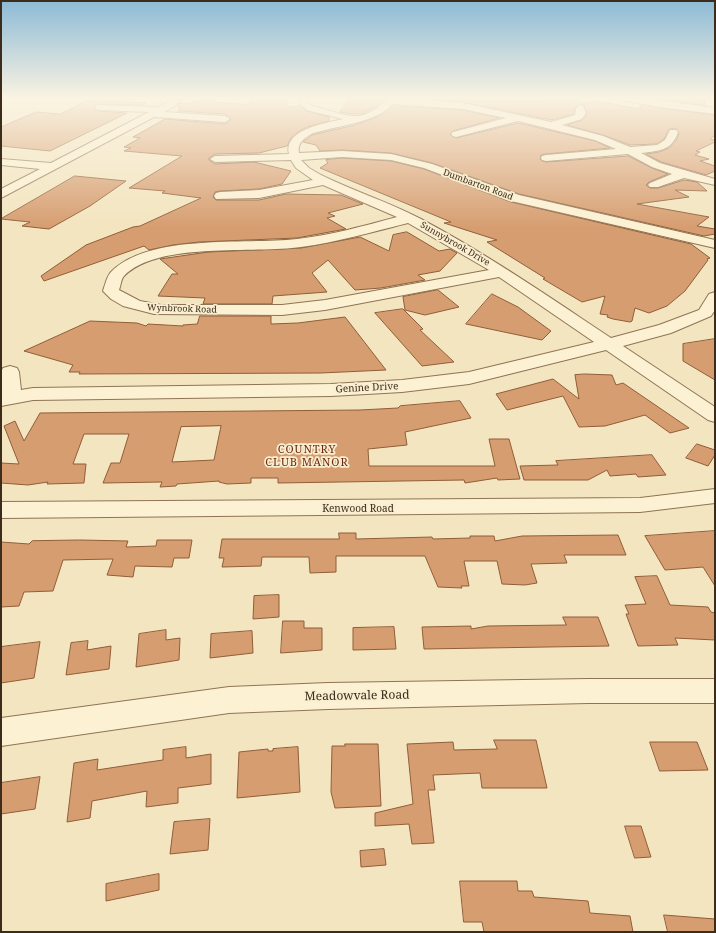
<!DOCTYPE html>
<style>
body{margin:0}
#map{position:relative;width:716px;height:933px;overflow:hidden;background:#f3e5bf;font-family:"Noto Serif",serif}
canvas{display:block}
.frame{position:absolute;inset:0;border:2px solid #3c2c1b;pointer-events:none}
</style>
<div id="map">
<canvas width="716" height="933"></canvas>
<div class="frame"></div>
</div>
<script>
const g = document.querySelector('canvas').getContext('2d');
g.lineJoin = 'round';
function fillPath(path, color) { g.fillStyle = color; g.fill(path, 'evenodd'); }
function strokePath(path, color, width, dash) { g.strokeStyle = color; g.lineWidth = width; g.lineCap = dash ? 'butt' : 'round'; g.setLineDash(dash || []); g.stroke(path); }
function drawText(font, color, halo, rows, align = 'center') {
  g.font = font + ' "Noto Serif",serif'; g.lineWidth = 3.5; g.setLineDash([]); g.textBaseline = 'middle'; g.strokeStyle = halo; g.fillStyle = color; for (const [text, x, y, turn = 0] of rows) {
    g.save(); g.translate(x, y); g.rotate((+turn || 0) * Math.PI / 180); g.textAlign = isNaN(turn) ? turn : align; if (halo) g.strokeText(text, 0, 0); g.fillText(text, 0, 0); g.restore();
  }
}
const building = new Path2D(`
 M202,97H215L214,102L249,105L252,97H287L286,107L300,106L307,111L329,117V121L307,127L298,132L291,138L287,146L259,153L215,154L209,158V160L215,164L254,162L291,171L282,184L259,189L220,191L215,192L213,197L216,200H259L286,194L341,195L363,204L328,213L335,216L327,218L346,229L297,238L199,242L173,245L149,250L144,246L44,281L41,276L86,245L133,227L140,226L201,198L162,193L165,191L129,188L182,156L124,151L131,148L124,147L140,138L133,137L165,119L225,124L231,120L225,114L178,111L180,110L178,105L180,103L189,104L194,101L200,102Z
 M351,97H387L377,106L362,114H353L340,112Z
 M439,97L487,101L579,99L584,103L596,101L640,109V105L715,115V135L710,139L715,140V142L696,151L700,152L695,155L709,159L700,161L715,166V171L706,175L661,162L646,154L659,152L669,148L677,139L679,133L676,128L669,129L664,139L657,144L630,145L603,135L567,125L582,120L587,114L584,105L580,104L575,107L574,114L551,120L463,102L436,99Z
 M646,97H705V105Z
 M89,100L146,103L143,105L96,104L94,108L99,111L127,113L50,151L1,146V127L36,112L60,114Z
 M393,106L463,110L499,118L453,131L450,134L456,138L518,123L595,141L610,148L546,154L541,155L540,159L542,161L546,162L628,156L652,168L668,174L649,182L646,185L650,188H658L684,180L697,182L707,191L675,190L689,197L637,204L709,217L697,226L715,229V234L704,236L519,194L432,163L391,153L342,150L320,151L316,145L303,142L312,135L355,125L377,117Z
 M342,158L391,161L424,169L511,202L691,244L710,258L707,259L708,260L685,291L667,306L649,313L635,308L632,321L630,322L613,319L607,317L608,315L600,314L605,296L582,302L543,279L545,278L487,242L497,240L444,223L451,222L320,168L328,163L326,160Z
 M75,176L126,181L90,206L49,229L22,226L30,222L1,219Z
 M407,232L439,251L450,249L457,253L440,271L418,275L425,280L381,288L355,290L328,260L312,273L327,292L273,296L272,304H203L205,298L158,296L172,274H178L160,259L208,252L301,248L360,237L389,251L393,235Z
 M438,290L459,307L425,315L405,310L403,297Z
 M492,294L518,307L551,331L542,340L466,324Z
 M403,309L423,329L420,330L454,362L422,366L375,313Z
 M200,316H271V324L298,323L345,317L386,370L321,373L79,374L80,372H69L73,365L24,351L90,321L137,323L146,326L148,324L183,326V325L197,324Z
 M715,339V380L683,361V344Z
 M585,374L612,375L616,385L623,383L689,428L670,433L645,415L605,426L579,427L563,396L507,410L496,394L553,379L579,399L575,375Z
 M460,401L471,418L405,432L407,445L368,449L369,466H495L489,439H509L520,479L498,480L497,478L465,483L464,480L278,483V478H251V483L227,484L219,482V481L177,484L176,486L160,487L162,482L103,483L111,463H120L129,434H84L73,464H86L84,483L47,484L48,482L28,485L1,483V463L19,464L4,426L15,421L24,441L40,413L360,410L398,408L400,406ZM221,426L214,460L172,462L181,427Z
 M697,444L715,450V455L708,466L686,458Z
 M652,455L666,475L638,477L636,474L610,476L607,470L588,480H524L520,466L558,465L556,461Z
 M715,531V586L703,567L665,570L645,536Z
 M339,533H356V539L432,537L433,539L470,538V536H494L495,541L522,536L618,535L626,555H564L567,563L531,564L537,583L525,585L502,584L497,561H464L469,586H461L462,588L438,587L425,556H336V572L310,573L309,557H262L261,566L222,567L224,558H219L222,539H339Z
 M80,540L128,541L126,547L156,546L157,540H192L189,558H174L172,567L135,566L133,577L107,575L113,559L63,560L53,591L24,592L19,606L1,607V542L29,544L32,541Z
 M657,576L670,605L708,607L711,612L715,613V640L675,638L678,645L638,646L626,614H629L625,605L646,604L635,577Z
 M279,595V617L253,619L254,596Z
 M563,617H598L609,646L424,649L422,627L471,626V629L488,626L566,625Z
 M283,621H304V628H322V650L281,653Z
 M394,627L396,649L353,650V628Z
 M166,630V640L180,638L179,660L136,667L139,634Z
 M252,631L253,653L210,658L211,634Z
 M88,641L87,650L111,646L109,669L66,675L71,643Z
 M40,642L34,678L1,683V647Z
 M494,740H536L547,788H482L480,773L433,775L435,790H428L434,843L412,844L409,824L375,826V813L413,804L407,744L453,742L454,750L497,749Z
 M650,742H697L708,770L660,771Z
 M345,744H378L381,806L335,808L331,792L332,746H345Z
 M186,747V758L211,754V784L178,788V803L146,807L147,791L92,801L90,818L67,822L74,763L98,759L97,770L149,762L163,760V750Z
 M298,747L300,792L237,798L239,752L268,749V751H273V749Z
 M40,777L35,809L1,814V783Z
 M210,819L208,850L170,854L174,822Z
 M625,826H641L651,857L635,858Z
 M384,849L386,865L361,867L360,851Z
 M159,874V890L106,901V884Z
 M460,881H517L518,891H532L534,897L588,901L590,913L630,916L633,932H484L482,922H464Z
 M664,915L715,919V932H668Z`);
fillPath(building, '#d69d70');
strokePath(building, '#905d38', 1);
const minor = new Path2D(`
 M175,97H184L175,106L164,112L225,116L230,119L225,122L154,117L1,198V189L40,169L1,165V159L51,163L149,112L99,110L96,109L95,107L96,105L159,107Z
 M299,97H307L308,103L313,106C326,109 340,115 353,116C365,118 382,106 389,97L463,103L551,122L575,115L576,108L580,105L583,106L586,113L582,119L562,125L603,136L630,147L657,145L665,140L670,130H676L678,132C672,151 658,151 641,153L660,163L715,179V185L684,178L658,187H650L648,185L650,183L672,174L652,167L628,154L546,161L542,160L541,158L542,156L546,155L616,149L595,140L518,121L456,137L453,136L451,134L453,132L506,118L463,109L392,104C378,123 333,126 311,134C303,139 297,144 299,153L342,151L391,154L432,164L519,195L715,240V248L511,201L424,168L391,160L342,157L301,160L309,168L321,175C353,191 389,202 421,219C487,254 549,297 611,338L659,325L699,310L709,294L715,292V310L711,316L671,333L623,346L715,407V422L708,420L606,350L469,384L402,392L331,396L33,400L1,406V372L3,368L10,366L17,368L19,372L21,390L33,388L331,384L402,380L469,372L594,342L499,277L325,310L282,315L154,314L123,306L111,299L103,291C105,285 107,276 111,272C149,233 245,245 297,239C331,235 364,226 397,217L323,185L259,198L216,199L214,196L216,193L220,192L259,190L313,180L296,168L291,160L215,162L210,159L215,156L289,154C283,129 327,123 343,119L307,110L300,104ZM408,223L489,270L325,300L282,305H161L140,301L119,290C121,285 121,279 124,276C158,241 255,254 301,247C338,242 372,232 408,223Z
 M617,97H635L715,108V114L659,107L621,100Z
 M715,489V503L640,512L1,518V502L640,498Z
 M588,679H715V703H588L328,709L229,713L1,746V718L229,687L328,683Z`);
strokePath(minor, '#8e7455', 2);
fillPath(minor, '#fdf1d3');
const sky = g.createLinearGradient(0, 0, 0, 228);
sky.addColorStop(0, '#8cbad6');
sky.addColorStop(0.43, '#faf3e2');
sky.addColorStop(1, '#faf3e200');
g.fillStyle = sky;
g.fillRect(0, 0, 716, 228);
drawText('9px', '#3c2c1b', '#f9eecf', [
 ["Dumbarton Road",478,185,20],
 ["Sunnybrook Drive",455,244,30],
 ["Wynbrook Road",182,309,2]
]);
drawText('10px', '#3c2c1b', '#f9eecf', [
 ["Genine Drive",367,388,-3],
 ["Kenwood Road",358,509]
]);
g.letterSpacing = '1px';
drawText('11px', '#6d2a15', '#f9eecf', [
 ["COUNTRY",307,450],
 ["CLUB MANOR",307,463]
]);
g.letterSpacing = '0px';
drawText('12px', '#3c2c1b', '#f9eecf', [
 ["Meadowvale Road",357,696,-1]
]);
</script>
